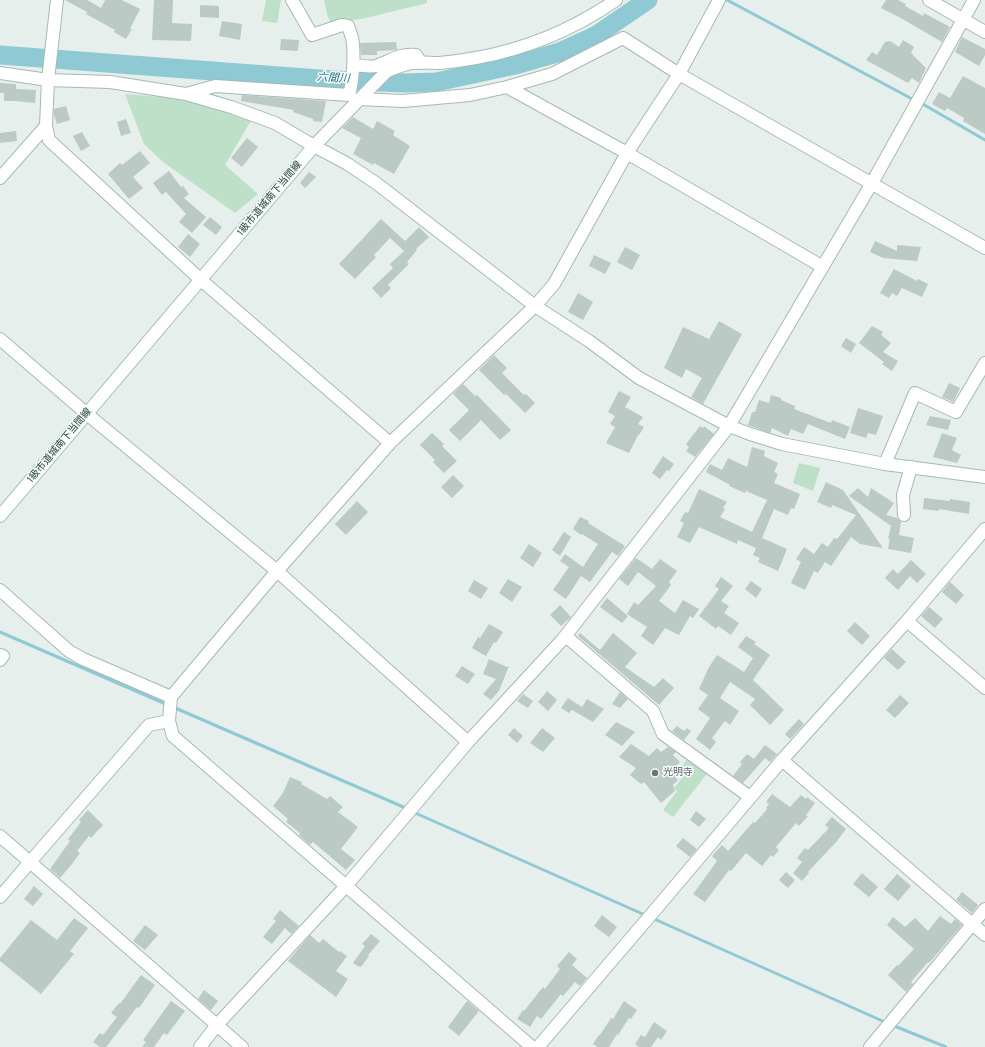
<!DOCTYPE html>
<meta charset="utf-8">
<style>
body{margin:0}
canvas{display:block;background:#e6efeb}
</style>
<canvas width="985" height="1047"></canvas>
<script>
const g = document.querySelector('canvas').getContext('2d');
g.lineJoin = 'round';
function fillPath(path, color) { g.fillStyle = color; g.fill(path, 'evenodd'); }
function strokePath(path, color, width, dash) { g.strokeStyle = color; g.lineWidth = width; g.lineCap = dash ? 'butt' : 'round'; g.setLineDash(dash || []); g.stroke(path); }
function drawText(font, color, halo, rows, align = 'center') {
  g.font = font + ' Overpass,"Noto Sans JP",sans-serif'; g.lineWidth = 3; g.setLineDash([]); g.textBaseline = 'middle'; g.strokeStyle = halo; g.fillStyle = color; for (const [text, x, y, turn = 0] of rows) {
    g.save(); g.translate(x, y); g.rotate((+turn || 0) * Math.PI / 180); g.textAlign = isNaN(turn) ? turn : align; if (halo) g.strokeText(text, 0, 0); g.fillText(text, 0, 0); g.restore();
  }
}
fillPath(new Path2D(`
 M266,0H281L277,23L262,21Z
 M324,0H427V3L366,18L331,24L327,14Z
 M125,94L174,98L253,117L225,165L258,194L235,213L163,162L144,144Z
 M799,463L820,468L813,491L793,483Z
 M690,755L710,770L673,817L663,810L677,791L674,788L686,773L682,766Z`), '#bfe0c8');
strokePath(new Path2D(`
 M727,0L916,101
 M921,103L985,140
 M0,632L168,705
 M173,707L408,809
 M413,812L645,915
 M652,918L887,1023
 M892,1025L946,1047`), '#8ec9d4', 3);
strokePath(new Path2D(`
 M0,55L332,80L405,83L436,82L515,65L560,52L595,36L648,0`), '#8ec9d4', 19);
fillPath(new Path2D(`
 M65,0H87L101,8L105,0H122L140,9L130,29H132L126,39L114,32L115,30L86,14L87,12Z
 M154,0H173L172,23L192,24L191,41L152,40Z
 M886,0H898L906,4L905,6L923,16L924,13L950,27L942,42L899,17L881,8Z
 M200,5L219,6V18L200,17Z
 M222,21L242,24L240,40L219,36Z
 M962,37L985,49V55L979,66L955,52Z
 M281,39L299,40L298,51L280,50Z
 M903,40L914,47L911,53L926,68L919,83L912,78L908,83L866,60L872,52L877,55L885,42L890,41L899,47Z
 M396,42L397,50L377,51V55H361L360,43Z
 M963,76L985,88V134L963,121L964,118L947,108L945,111L932,104L939,92L950,98Z
 M0,83L16,84V89L36,90L35,103L15,101H4V93H0Z
 M242,95L326,101L322,122L313,121V119L293,112L294,110L241,101Z
 M66,106L70,120L57,124L54,115V109Z
 M353,117L373,129L377,121L395,131L393,135L410,146L394,174L374,163L373,165L353,154L361,138L342,128Z
 M126,119L131,133L121,136L117,122Z
 M16,131L17,141L0,143V133Z
 M82,132L90,146L81,151L73,136Z
 M247,138L258,147L242,167L231,158Z
 M140,151L150,163L133,177L143,188L129,199L108,174L120,163L122,165Z
 M169,171L181,187L183,186L189,194L184,198L206,217L192,233L179,222L186,214L166,192L162,195L153,183Z
 M309,172L316,177L305,188L300,183Z
 M210,217L222,227L216,235L203,225Z
 M381,219L405,241L419,227L429,237L416,249L417,250L407,262L409,264L388,285L391,288L381,298L372,288L393,268L390,264L404,251L390,238L374,255L376,257L355,279L339,264Z
 M188,234L200,244L190,257L178,247Z
 M875,241L897,251V245L921,247L917,261L883,258L870,252Z
 M625,247L640,255L632,270L617,262Z
 M594,255L611,263L605,274L589,266Z
 M894,269L917,281L918,279L928,284L922,297L902,288L897,296L892,293L889,298L880,293Z
 M578,293L593,302L583,320L568,312Z
 M719,321L742,334L703,404L691,397L702,378L686,369L682,378L664,368L683,327L709,339Z
 M872,326L883,332L881,335L891,343L883,352L898,361L892,371L882,364L884,362L859,343Z
 M846,338L856,344L851,353L841,346Z
 M494,355L507,368L502,373L524,395L526,394L535,403L525,413L506,394L504,395L479,370Z
 M949,383L960,388L953,402L942,397Z
 M463,384L475,396L477,395L511,430L500,440L481,420L460,441L449,430L469,410L453,394Z
 M619,391L631,397L625,407L643,417L638,424L644,427L639,435H638L629,453L606,443L615,427L610,424L615,416L608,412Z
 M771,395L781,398V400L795,406L794,409L831,423L832,420L850,427L845,439L808,424L803,434L791,429L788,436L772,428L770,433L748,425L752,412H755L759,400L769,403Z
 M858,408L883,416L876,435L868,433L866,438L850,433Z
 M930,416L951,420L948,430L926,425Z
 M700,426L703,428L704,426L714,434L695,457L686,451L689,447L686,444Z
 M432,433L444,444L442,446L457,461L444,473L433,462L435,460L420,445Z
 M942,433L957,438L952,450L961,455L957,463L933,457Z
 M752,447L765,451L764,456L778,463L774,472L778,474L774,483L800,494L794,509L791,508L788,515L774,509L762,538L787,549L778,571L758,562L760,558L753,555L756,548L738,540L737,544L699,527L690,543L677,537L684,523L680,521L685,512L688,513L699,489L727,502L723,508L725,509L720,517L752,532L767,500L746,491L745,493L729,486L730,485L706,472L710,464L722,470L728,458L747,467Z
 M663,456L674,464L669,471L667,470L660,479L652,473Z
 M453,475L464,486L452,498L441,487Z
 M826,482L843,490L883,548L860,544L851,537L831,566L825,562L818,573L814,571L805,590L791,583L801,562L796,559L804,547L814,554L822,543L828,547L834,538L837,539L856,515L832,505L831,508L817,502Z
 M858,488L868,497L871,488L894,503L886,515L897,518L901,522L899,535L914,538L911,553L888,549L890,538L888,539L891,526L849,496Z
 M924,498L950,501V499L970,502L969,514L939,509V511L923,509Z
 M357,501L368,512L346,535L335,524Z
 M580,517L589,521L588,523L625,546L618,556L612,552L590,582L581,576L566,599L553,590L569,567L560,561L565,554L583,567L598,544L582,534L581,535L573,529Z
 M564,532L571,537L560,556L552,550Z
 M529,544L542,553L533,567L520,558Z
 M636,558L652,569L660,559L677,571L669,582L671,585L659,601L675,613L683,600L699,609L693,618L690,616L679,635L665,628L653,645L641,636L647,627L627,614L634,602L638,605L656,586L638,572L628,586L619,579Z
 M911,560L926,574L917,583L910,576L898,590L885,578L893,569L898,574Z
 M721,577L733,586L721,601L729,606L724,613L739,623L731,635L718,626L716,629L699,616L719,589L715,586Z
 M508,579L522,587L512,602L499,593Z
 M474,580L488,588L481,599L468,591Z
 M751,581L762,589L756,598L745,589Z
 M950,582L964,595L956,604L942,592Z
 M607,598L628,616L622,623L600,607Z
 M560,605L571,617L561,626L550,615Z
 M929,607L943,619L935,628L921,616Z
 M855,622L870,636L862,645L847,631Z
 M489,624L503,632L496,643L494,642L486,656L472,648L478,637L480,638Z
 M580,633L600,650L613,633L637,653L625,667L654,687L663,678L674,688L659,705L578,636Z
 M746,636L756,642L754,644L770,655L753,680L784,710L770,725L750,705L755,699L730,682L720,698L739,711L730,725L725,721L712,738L716,742L710,750L696,739L710,718L698,709L708,695L699,689L709,667L717,655L744,672L753,658L738,647Z
 M892,649L906,662L898,670L884,658Z
 M489,659L507,667L509,666L499,691L491,700L483,694L496,679L483,674Z
 M462,666L475,674L468,684L455,676Z
 M547,691L557,700L548,711L538,702Z
 M620,692L628,699L620,708L612,704Z
 M523,694L533,701L528,708L517,701Z
 M900,695L909,703L895,718L886,710Z
 M568,698L582,707L587,699L604,709L593,722L572,710L569,713L561,708Z
 M799,719L804,724L790,739L785,734Z
 M616,722L635,732L622,746L605,735Z
 M677,726L684,731L687,728L691,731L684,740L672,731Z
 M514,728L523,736L517,743L508,735Z
 M542,728L555,738L543,752L530,743Z
 M631,744L649,756L657,748L661,752L668,747L676,752L673,755L680,762L675,767L681,772L675,777L678,780L673,785L675,791L661,803L644,782L641,784L630,775L636,768L619,757Z
 M765,745L777,754L770,762L765,758L743,783L733,776L742,764L740,762L747,754L754,759Z
 M290,777L302,782L301,784L327,799L330,796L343,807L338,812L358,827L341,849L355,860L346,870L313,842L310,845L299,835L300,833L286,822L288,819L273,806L283,793Z
 M772,794L790,807L801,795L806,799L807,797L815,803L806,815L808,816L799,826L796,823L776,847L779,850L773,857L771,855L762,866L746,853L731,871L729,870L705,902L693,894L717,861L712,856L722,845L728,851L753,822L755,823L767,809L766,808L769,804L766,802Z
 M88,810L103,825L91,838L89,836L77,851L80,853L72,864L60,878L50,869L70,841L68,839L81,822L79,820Z
 M696,811L706,819L699,827L690,820Z
 M832,817L846,829L837,841L808,872L809,873L802,881L793,873L802,862L797,858L805,848L808,850L829,828L825,825Z
 M683,838L697,849L690,857L676,846Z
 M786,872L795,880L788,888L779,880Z
 M862,873L878,887L869,897L853,884Z
 M897,874L911,886L898,901L884,889Z
 M34,886L43,894L33,906L24,899Z
 M962,892L978,905L972,913L956,900Z
 M280,910L299,926L291,934L285,928L272,944L263,937L276,921L273,919Z
 M602,915L617,927L609,937L594,926Z
 M940,916L951,924L955,919L962,925L929,963L928,962L911,982L913,984L906,992L888,975L897,965L898,966L914,949L887,925L893,917L905,927L915,918L928,931Z
 M74,918L88,928L70,951L74,954L41,994L0,961V958L31,920L57,940Z
 M145,925L158,935L145,950L133,941Z
 M371,934L380,941L368,955L369,956L361,967L360,966L359,967L353,963L365,946L362,944Z
 M310,935L319,943L323,939L339,952L340,951L347,956L336,971L348,979L336,997L288,961Z
 M569,952L577,959L572,965L587,978L580,986L575,982L563,996L561,994L541,1019L537,1016L530,1027L517,1019L523,1010L524,1011L543,987L545,989L560,969L557,966Z
 M141,975L155,985L139,1008L137,1007L106,1047H100L93,1042L100,1033L103,1035L117,1017L111,1013L119,1003L120,1004Z
 M204,990L218,1001L211,1010L198,999Z
 M171,1001L185,1011L167,1035L164,1033L154,1047H142L146,1042L143,1040Z
 M467,1001L479,1011L459,1036L448,1027Z
 M624,1001L637,1010L631,1019L629,1018L618,1035L617,1034L609,1047H598L593,1044L599,1035H600L611,1018L613,1019Z
 M654,1022L667,1031L661,1040L658,1037L651,1047H639L635,1044L641,1035L645,1037Z`), '#bbcac4');
const street = new Path2D(`
 M57,0L48,80L46,126L49,140L201,280L390,443
 M929,0L985,32
 M353,65C360,65 369,68 376,66C390,61 400,53 416,55L421,63
 M0,73L48,80
 M507,87L627,153L823,267
 M186,94L215,86L349,95C353,82 355,51 352,38C351,34 349,29 348,26L342,25L312,35L292,0
 M359,99L403,101L470,95L507,87L552,74L623,38L679,74L985,248
 M0,178L46,126
 M0,339L87,414L277,571L468,742
 M885,464L915,393L956,412L985,363
 M904,515L903,495L911,467
 M0,590L69,651L83,659L171,697
 M907,621L985,688
 M563,639L568,638L653,711L663,734L750,797
 M0,655L3,656L0,660
 M169,721L149,725L30,862L242,1047
 M782,760L985,935
 M0,836L30,862L0,897
 M200,1047L216,1026L346,886L468,742L563,639L729,426L872,183L974,0
 M532,1047L173,736L169,721L171,697L277,571L390,443L535,306L554,284L627,153L679,74L719,0
 M538,1047L655,910L782,760L907,621L985,529
 M870,1047L985,909`);
const secondary = new Path2D(`
 M48,80L110,82L186,94L231,107L275,123L314,146L346,163L376,183L535,306L589,341L639,378L729,426L750,434L782,444L885,464L985,477
 M0,516L314,146L386,72C394,68 403,65 412,63C421,62 430,63 439,63C451,62 464,60 476,58C526,49 574,29 616,0`);
strokePath(street, '#a8b8b2', 14);
strokePath(secondary, '#a4bbb3', 14);
strokePath(street, '#fff', 12);
strokePath(secondary, '#fff', 12);
for (const [x, y, r, color] of [
 [655,773,4,"#6b7280"]
]) { const dot = new Path2D(); dot.arc(x, y, r, 0, 2 * Math.PI); g.fillStyle = color; g.fill(dot); strokePath(dot, '#f7fbf9', 1.5); }
drawText('10px', '#24423a', '#f7fbf9', [
 ["1級市道城南下当間線",270,199,-50],
 ["1級市道城南下当間線",60,446,-50]
]);
drawText('10px', '#5b616d', '#f7fbf9', [
 ["光明寺",663,773]
], 'left');
drawText('italic 11px', '#1c6f80', '#f7fbf9', [
 ["六間川",333,79,3]
]);
</script>
